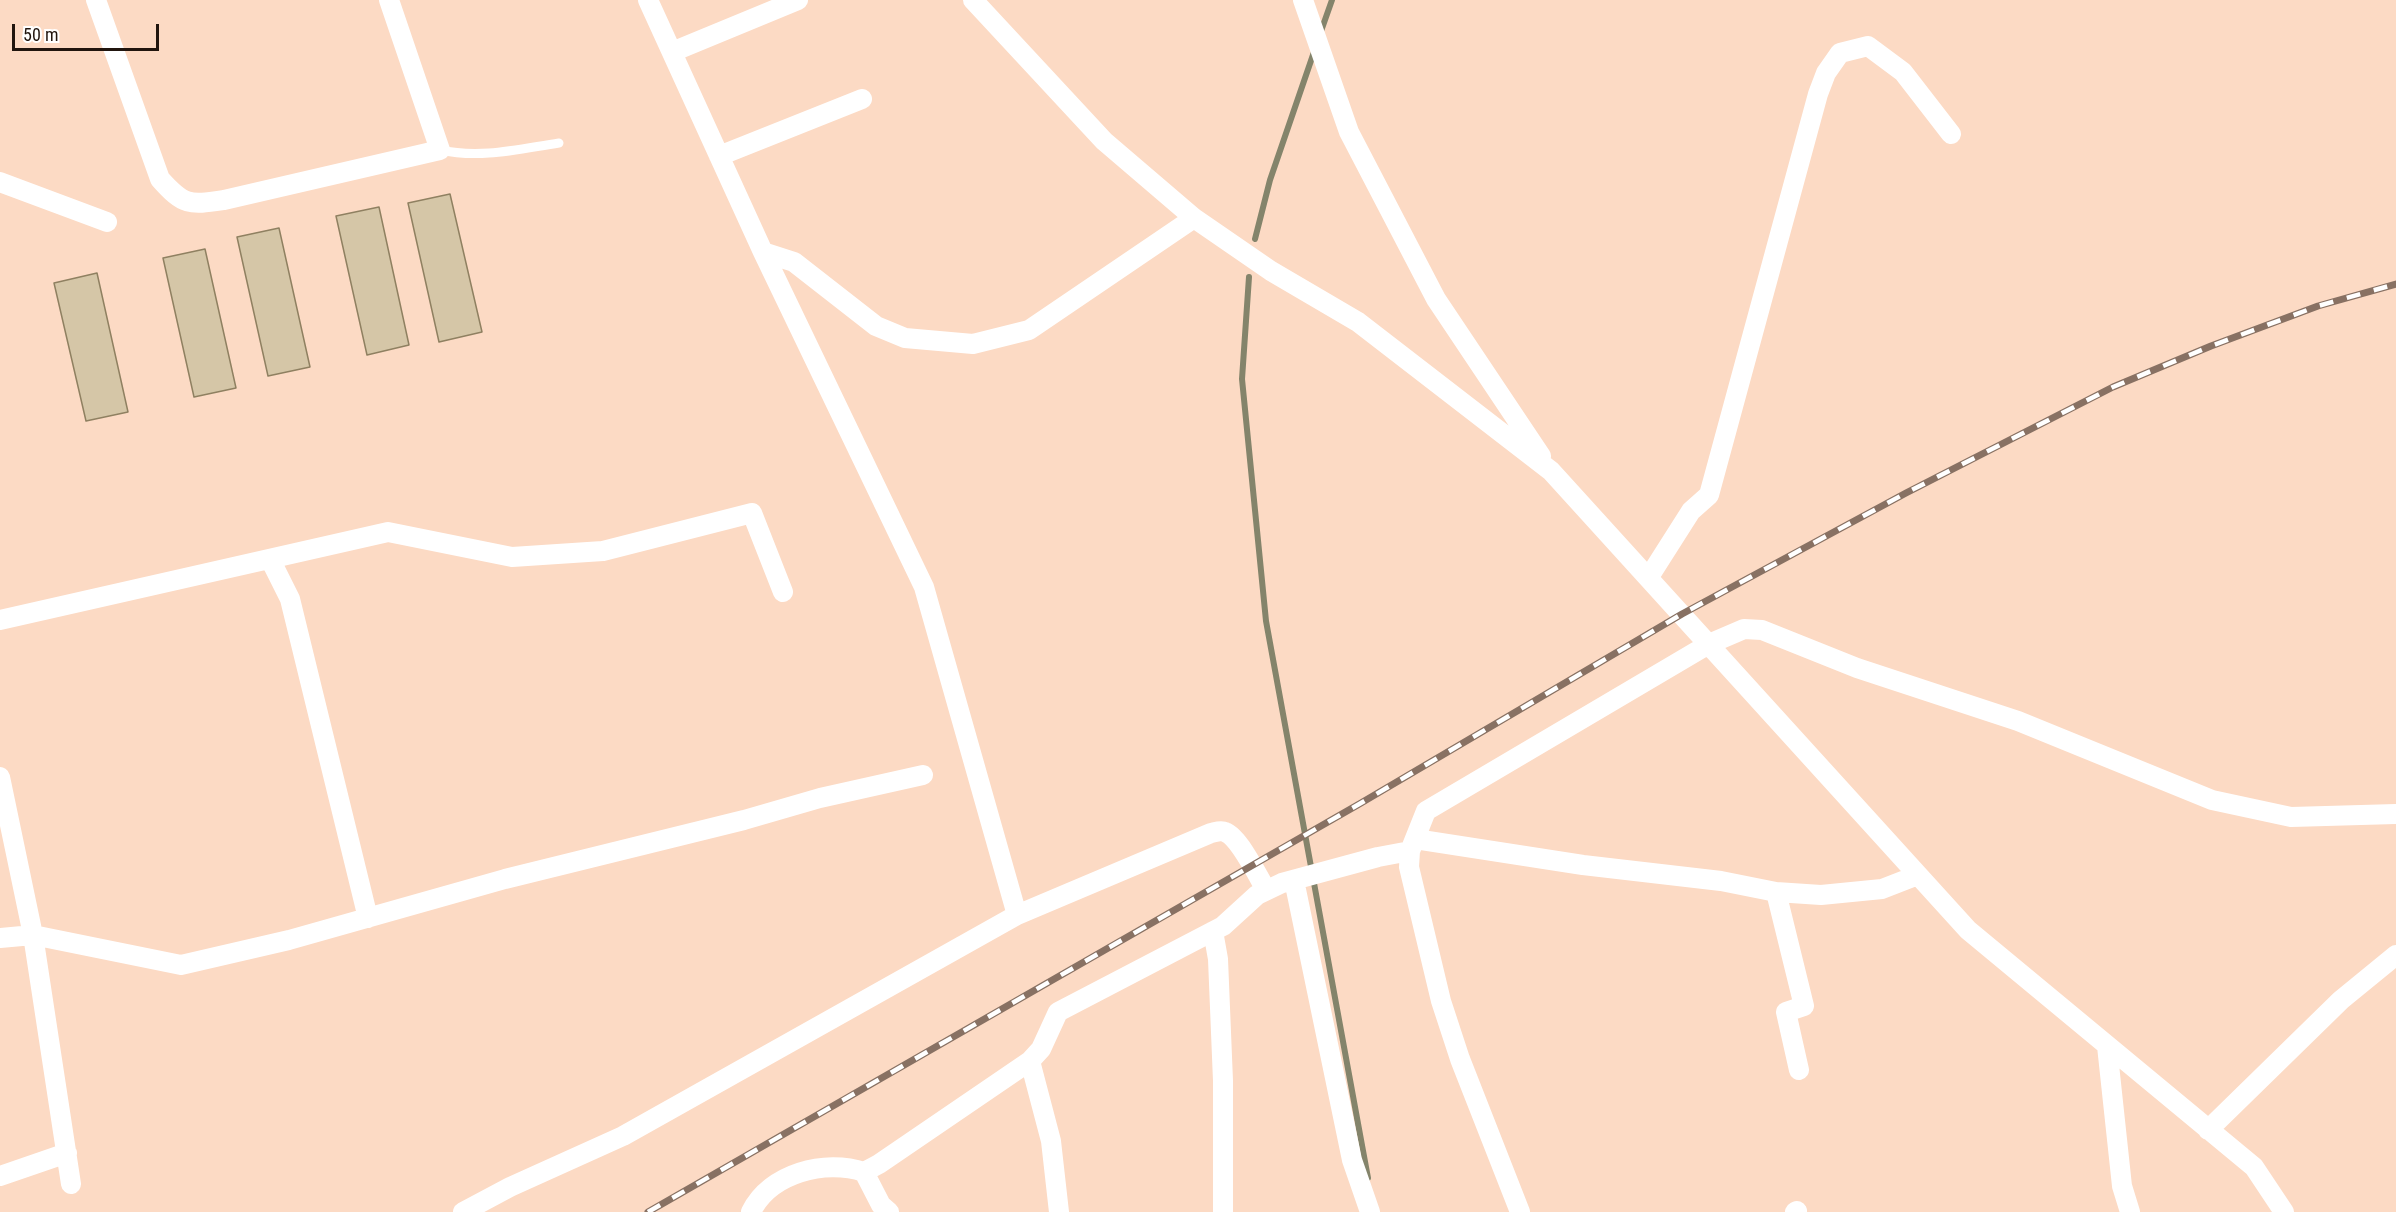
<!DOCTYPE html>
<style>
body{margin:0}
#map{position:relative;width:2396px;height:1212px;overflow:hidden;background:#fcdac4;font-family:"Roboto Condensed",sans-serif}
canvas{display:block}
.scale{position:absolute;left:12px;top:24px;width:147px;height:27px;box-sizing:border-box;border:3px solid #21150e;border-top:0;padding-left:8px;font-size:18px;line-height:21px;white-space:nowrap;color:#21150e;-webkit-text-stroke:4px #fff;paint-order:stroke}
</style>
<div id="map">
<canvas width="2396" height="1212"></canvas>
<div class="scale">50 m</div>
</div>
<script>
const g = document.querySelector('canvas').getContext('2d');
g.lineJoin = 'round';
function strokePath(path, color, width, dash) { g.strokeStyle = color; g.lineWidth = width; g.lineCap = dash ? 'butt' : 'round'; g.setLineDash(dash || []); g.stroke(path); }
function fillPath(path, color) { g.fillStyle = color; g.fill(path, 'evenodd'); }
strokePath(new Path2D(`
 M1320,34L1332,0
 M1255,239L1270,180L1315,49
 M1249,277L1242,379L1266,621L1368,1178`), '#84846b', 6);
const building = new Path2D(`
 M450,194L482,332L439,342L408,203Z
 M379,207L409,345L367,355L336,216Z
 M279,228L310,367L268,376L237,237Z
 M205,249L236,388L194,397L163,258Z
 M97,273L128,412L86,421L54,283Z`);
fillPath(building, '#d5c6a7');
strokePath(building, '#8f8061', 1.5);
strokePath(new Path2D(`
 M440,150C481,159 519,149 559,143`), '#fff', 9);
strokePath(new Path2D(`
 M96,0L160,179C184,206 189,205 224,200L440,150L389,0
 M648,0L763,252L924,587L1017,915
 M973,0L1104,141L1194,218L1271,271L1358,322L1551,471L1968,930L2254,1167L2284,1212
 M1303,0L1349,132L1436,299L1541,456
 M672,52L798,0
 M719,156L862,99
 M0,182L107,222
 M763,252L794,262L876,326L905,338L973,344L1029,330L1194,218
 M270,559L290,599L368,918
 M1649,577L1691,511L1709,495L1818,94L1826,73L1840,53L1868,46L1903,72L1951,134
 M0,620L388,532L512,557L603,551L752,513L783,592
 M0,777L33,935L71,1184
 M1415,839L1583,865L1721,881L1776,892L1821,895L1882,889L1918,875
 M1294,880L1352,1160L1370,1212
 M1776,892L1804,1006L1786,1012L1799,1070
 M1213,931L1218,959L1223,1081V1212
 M0,938L33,935L181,965L289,940L505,879L744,820L820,798L923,775
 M2107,1046L2122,1186L2130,1212
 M1030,1061L1051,1141L1059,1212
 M2208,1130L2341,1000L2396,955
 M864,1172L881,1205L889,1212
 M0,1176L67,1153
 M463,1212L510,1187L623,1136L1017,915L1211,833C1216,832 1221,830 1225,832C1239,837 1258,876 1266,890
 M751,1212C770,1173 825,1159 864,1172L879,1164L1030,1061L1041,1049L1058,1012L1223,926L1257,895L1282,883L1378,857L1410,851
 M1520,1212L1460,1059L1441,1001L1409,867L1410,851L1426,811L1709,644L1744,629L1762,630L1857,668L2018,721L2212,800L2291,817L2396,814
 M1795,1212L1797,1211`), '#fff', 20);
const rail = new Path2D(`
 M648,1212L1361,803L1682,614L1906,493L2113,387L2211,346L2318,306L2396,284`);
strokePath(rail, '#887163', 7);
strokePath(rail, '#fff', 4.5, [14]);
</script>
